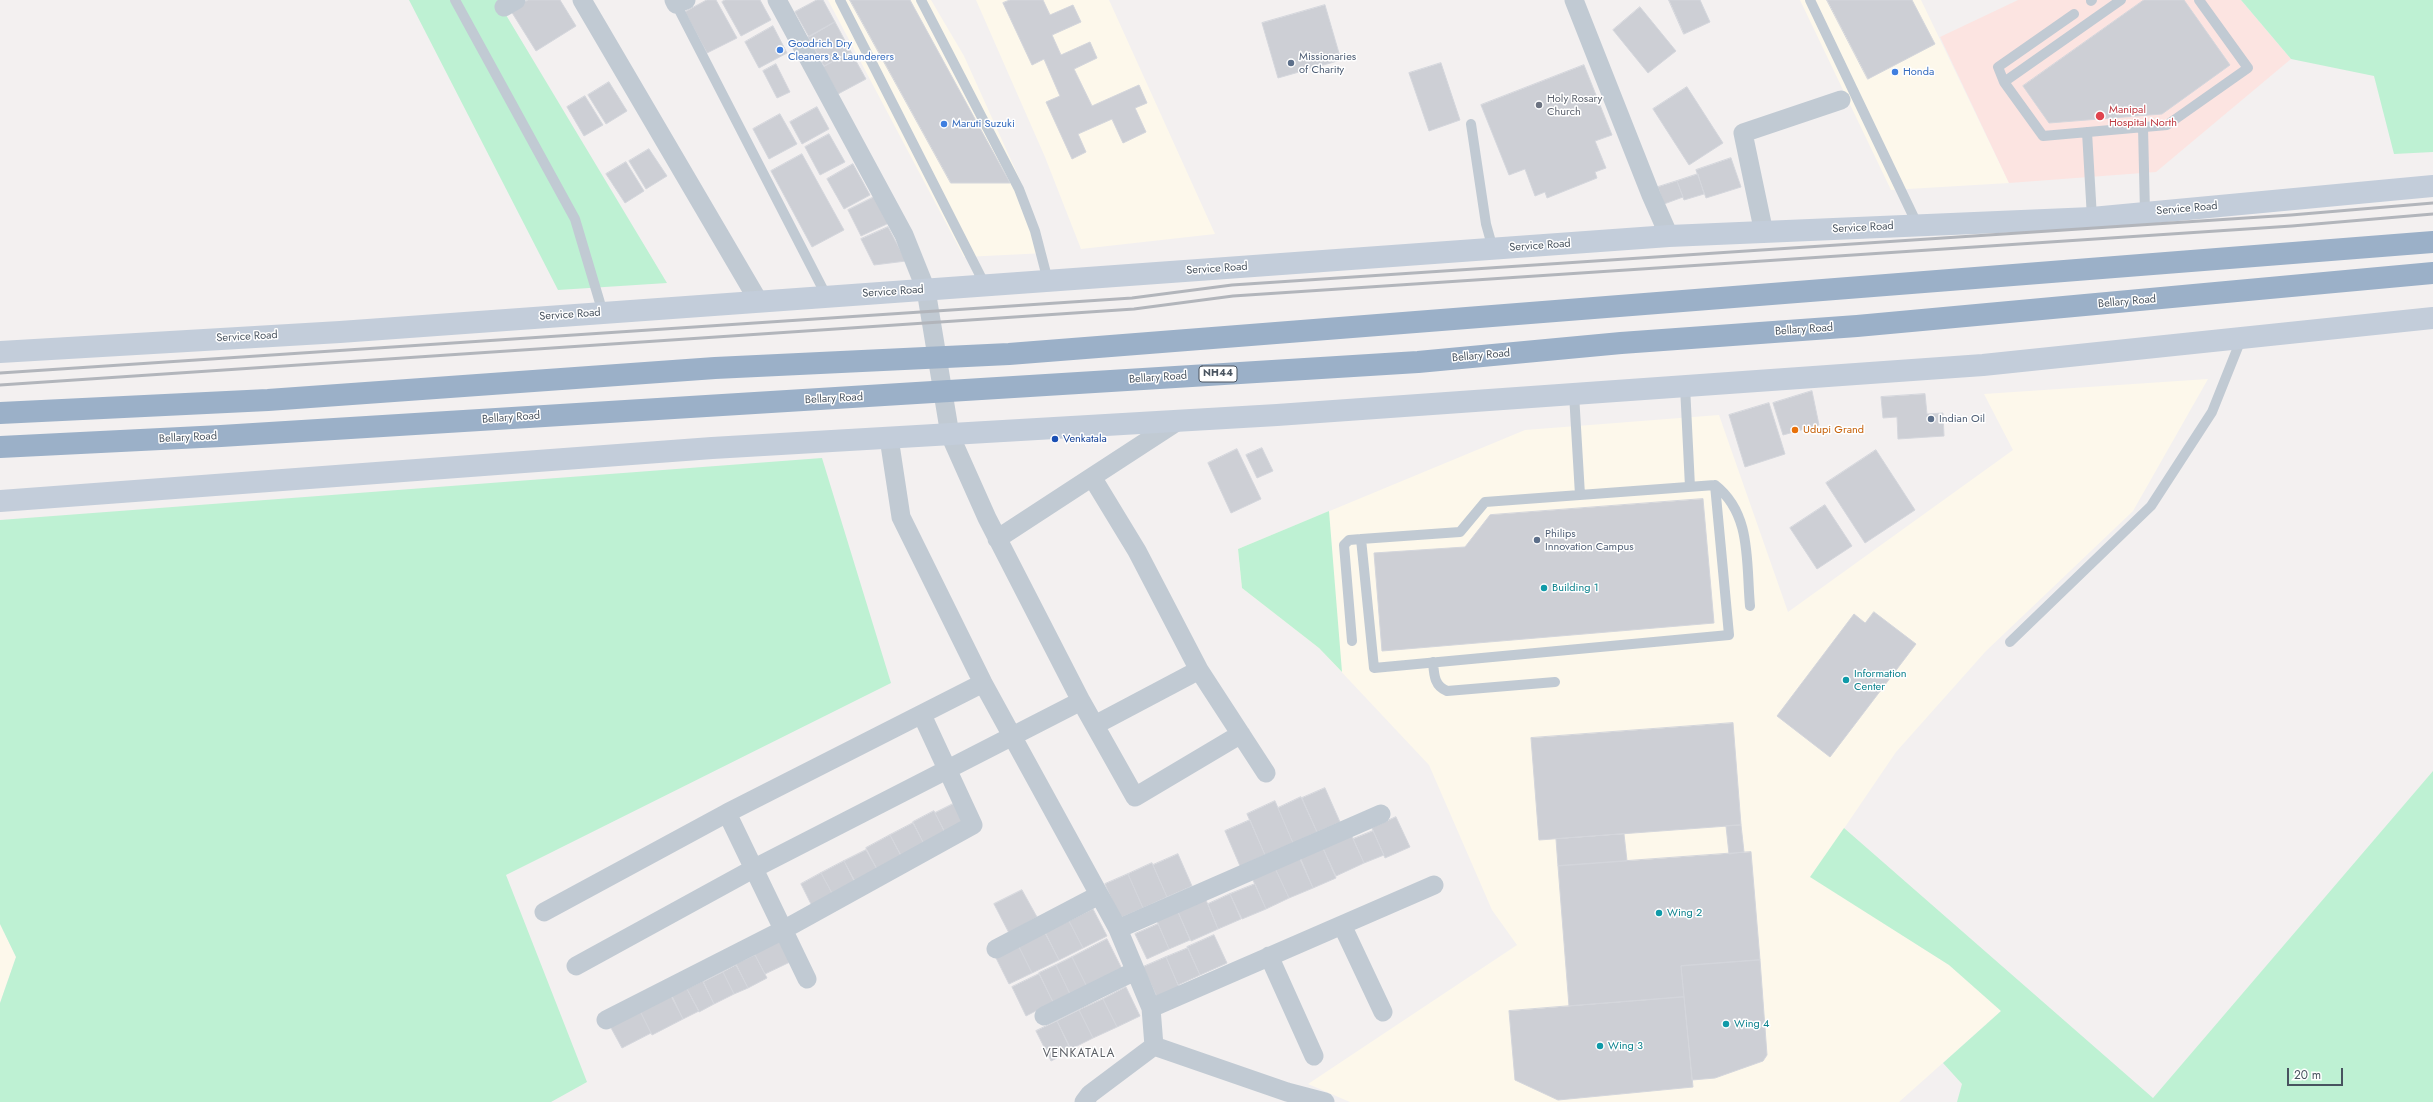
<!DOCTYPE html>
<style>
body{margin:0}
#map{position:relative;width:2433px;height:1102px;overflow:hidden;background:#f3f0f0;font-family:Jost,sans-serif}
canvas{display:block}
.scale{position:absolute;left:2287px;top:1068px;width:56px;height:18px;box-sizing:border-box;border:2px solid #48535f;border-top:0;padding-left:5px;font-size:12px;line-height:14px;white-space:nowrap;color:#48535f;-webkit-text-stroke:3px #fff;paint-order:stroke}
</style>
<div id="map">
<canvas width="2433" height="1102"></canvas>
<div class="scale">20 m</div>
</div>
<script>
const g = document.querySelector('canvas').getContext('2d');
g.lineJoin = 'round';
function fillPath(path, color) { g.fillStyle = color; g.fill(path, 'evenodd'); }
function strokePath(path, color, width, dash) { g.strokeStyle = color; g.lineWidth = width; g.lineCap = dash ? 'butt' : 'round'; g.setLineDash(dash || []); g.stroke(path); }
function drawText(font, color, halo, rows, align = 'center') {
  g.font = font + ' Jost,sans-serif'; g.lineWidth = 3; g.setLineDash([]); g.textBaseline = 'middle'; g.strokeStyle = halo; g.fillStyle = color; for (const [text, x, y, turn = 0] of rows) {
    g.save(); g.translate(x, y); g.rotate((+turn || 0) * Math.PI / 180); g.textAlign = isNaN(turn) ? turn : align; if (halo) g.strokeText(text, 0, 0); g.fillText(text, 0, 0); g.restore();
  }
}
fillPath(new Path2D(`
 M828,0H931L964,56L1025,191L1046,253L964,257Z
 M976,0H1109L1215,234L1081,249L1045,157Z
 M1800,0H1921L2009,183L1891,190Z
 M2208,379L2133,511L1986,651L1896,752L1811,877L1949,965L2001,1011L1899,1102H1350L1308,1084L1517,945L1492,910L1429,765L1319,648L1242,588L1238,549L1525,430L1719,415L1788,612L2013,450L1984,394Z
 M0,924L16,957L0,1003Z`), '#fdf8eb');
fillPath(new Path2D(`
 M2018,0H2241L2291,59L2156,172L2009,183L1940,37Z`), '#fce4e1');
fillPath(new Path2D(`
 M409,0H497L667,283L558,290Z
 M2241,0H2433V152L2394,154L2374,76L2291,59Z
 M822,458L891,683L506,875L587,1082L551,1102H0V1003L16,957L0,924V520Z
 M1329,511L1342,672L1319,648L1242,588L1238,549Z
 M2433,771V1102H1957L1962,1084L1943,1063L2001,1011L1949,965L1810,877L1844,828L2153,1098Z`), '#bef1d3');
const building = new Path2D(`
 M528,0H560L576,26L536,51L511,11Z
 M707,0H716L737,38L707,53L685,12Z
 M725,0H760L771,20L741,36L722,2Z
 M817,0H823L835,22L809,37L795,12Z
 M850,0H910L1010,183H951Z
 M1010,0H1043L1050,15L1073,5L1081,22L1052,35L1061,55L1090,42L1097,58L1074,69L1092,106L1139,85L1147,103L1135,108L1146,132L1123,143L1112,119L1078,134L1086,152L1072,159L1046,102L1060,96L1044,59L1032,65L1003,3Z
 M1669,0H1700L1710,22L1684,34Z
 M1827,0H1912L1935,44L1868,79Z
 M2144,0H2184L2230,65L2162,114L2049,123L2023,86Z
 M1325,5L1341,60L1278,78L1262,23Z
 M1640,7L1676,51L1648,73L1613,30Z
 M835,22L851,52L824,66L808,37Z
 M773,26L787,53L759,68L745,42Z
 M851,52L866,79L838,94L823,67Z
 M1441,63L1460,120L1429,131L1409,73Z
 M776,64L790,92L777,98L763,71Z
 M1584,65L1612,135L1595,141L1606,168L1595,172L1597,178L1547,198L1545,192L1535,196L1525,169L1509,175L1481,105Z
 M609,82L627,111L606,124L588,95Z
 M1687,87L1723,143L1689,165L1653,109Z
 M585,96L603,125L584,136L567,107Z
 M817,107L829,129L802,144L790,122Z
 M780,114L797,144L769,159L753,129Z
 M829,134L845,162L820,175L805,147Z
 M649,149L667,176L646,189L629,161Z
 M802,154L844,230L812,247L771,171Z
 M1731,158L1741,187L1706,198L1696,170Z
 M626,162L644,191L625,203L606,174Z
 M853,164L870,195L844,209L827,179Z
 M1698,174L1704,194L1684,200L1677,181Z
 M1677,181L1683,197L1664,204L1658,187Z
 M876,196L889,223L861,236L848,210Z
 M888,227L906,261L874,265L861,239Z
 M1812,391L1819,425L1783,435L1773,403Z
 M1925,394L1927,414L1943,413L1944,436L1898,439L1897,417L1883,418L1881,397Z
 M1769,403L1785,454L1745,467L1729,415Z
 M1262,448L1273,471L1257,478L1246,455Z
 M1237,449L1261,499L1231,513L1208,463Z
 M1876,450L1915,510L1865,543L1826,483Z
 M1703,499L1714,623L1382,651L1374,553L1465,547L1490,515Z
 M1825,505L1852,546L1817,569L1790,528Z
 M1874,612L1916,644L1830,757L1777,716L1854,614L1865,623Z
 M1733,723L1741,825L1539,840L1531,738Z
 M1325,788L1340,822L1317,832L1302,798Z
 M1301,797L1317,832L1293,843L1278,808Z
 M1275,801L1293,843L1265,855L1247,814Z
 M957,802L968,823L946,834L935,813Z
 M934,811L946,835L925,846L913,822Z
 M1396,817L1410,847L1385,858L1372,828Z
 M1250,820L1265,855L1240,866L1225,831Z
 M913,823L925,846L902,858L890,835Z
 M1741,825L1744,852L1729,854L1726,826Z
 M1373,831L1384,855L1364,863L1353,839Z
 M1351,834L1364,863L1336,876L1322,846Z
 M1624,834L1627,861L1558,866L1556,839Z
 M890,835L903,859L878,871L866,848Z
 M1322,846L1336,878L1313,888L1299,857Z
 M866,850L878,871L855,883L844,861Z
 M1751,852L1760,960L1681,966L1684,997L1569,1006L1558,866Z
 M1178,854L1192,886L1167,897L1153,865Z
 M1300,857L1313,888L1289,898L1275,868Z
 M844,861L856,883L833,895L821,873Z
 M1152,863L1167,897L1143,908L1128,874Z
 M1275,868L1289,898L1266,909L1252,878Z
 M821,873L833,895L812,906L801,884Z
 M1128,874L1143,908L1120,918L1105,884Z
 M1255,884L1266,909L1242,919L1230,894Z
 M1022,890L1037,917L1009,933L994,904Z
 M1230,894L1241,919L1218,929L1208,904Z
 M1206,900L1218,929L1191,941L1178,912Z
 M1093,909L1107,936L1083,948L1069,921Z
 M1178,912L1190,940L1169,949L1157,921Z
 M1069,921L1083,948L1059,960L1045,933Z
 M1158,924L1169,949L1147,959L1135,934Z
 M1045,932L1059,960L1032,973L1018,945Z
 M1214,935L1227,963L1200,975L1187,947Z
 M778,939L790,962L765,974L753,951Z
 M1107,939L1122,969L1087,987L1072,957Z
 M1018,945L1032,973L1009,984L995,956Z
 M1188,948L1200,975L1178,985L1166,957Z
 M755,955L767,978L748,988L736,964Z
 M1072,957L1087,987L1070,994L1056,965Z
 M1166,957L1179,987L1157,997L1143,967Z
 M1760,960L1767,1055L1763,1061L1715,1078L1692,1080L1681,966Z
 M736,965L748,988L734,994L723,972Z
 M1056,965L1070,994L1053,1002L1039,973Z
 M723,972L734,994L714,1004L703,982Z
 M1039,974L1053,1002L1026,1016L1012,987Z
 M703,981L714,1004L699,1012L687,989Z
 M1126,987L1140,1016L1117,1027L1103,999Z
 M687,989L699,1011L683,1019L672,996Z
 M671,996L683,1019L652,1035L640,1011Z
 M1684,997L1693,1087L1558,1100L1515,1080L1509,1011Z
 M1103,999L1117,1027L1093,1038L1079,1010Z
 M1079,1010L1093,1038L1071,1049L1057,1021Z
 M640,1011L651,1033L622,1048L610,1026Z
 M1057,1021L1071,1051L1051,1061L1036,1031Z`);
fillPath(building, '#cdcfd5');
strokePath(building, '#d4d6dc', 1);
strokePath(new Path2D(`
 M455,0L575,219L603,313
 M840,0L985,285
 M921,0L1019,189L1035,231L1048,281
 M1810,0L1918,226
 M2121,0L2004,82L2043,136L2167,125L2248,68L2199,0
 M2091,1L2092,0
 M676,4L827,297
 M2004,82L1998,67L2074,14
 M1471,124L1486,224L1493,249
 M2143,127L2145,213
 M2087,132L2092,218
 M1685,386L1690,487
 M1574,394L1580,495
 M1715,485L1729,635L1374,668L1361,539L1460,532L1485,502L1715,485C1752,514 1746,562 1750,606
 M1352,641L1344,545L1349,540L1361,539
 M2010,642L2151,506L2212,412L2242,337
 M1433,662C1434,674 1434,686 1447,691L1555,682`), '#c1cad3', 10);
strokePath(new Path2D(`
 M582,0L759,302
 M674,0L676,4L686,0
 M1574,0L1651,195L1669,236
 M504,7L516,0
 M1764,233L1743,133L1841,100
 M889,438L901,517L983,683L1118,929L1151,1008L1154,1046L1090,1094L1084,1102
 M1092,477L1178,421
 M997,539L1092,477L1137,551L1199,670L1266,773
 M1081,701L1135,797L1241,734
 M1095,725L1199,670
 M727,813L807,979
 M544,912L727,813L983,683
 M1342,925L1383,1012
 M1118,929L1381,814
 M996,949L1099,895
 M1269,956L1314,1056
 M576,966L753,869L1081,701L987,518L950,435L926,290L904,235L777,0
 M1151,1008L1434,885
 M1044,1016L1135,971
 M606,1020L783,930L973,825L922,715
 M1154,1046L1287,1092L1325,1102`), '#c1cad3', 19);
strokePath(new Path2D(`
 M0,352L340,332L1669,236L2092,218L2433,186
 M0,501L712,448L1277,415L1983,365L2433,318`), '#c3cdda', 22);
strokePath(new Path2D(`
 M0,413L268,400L715,368L1009,354L2433,242
 M0,447L221,436L1418,362L1621,343L1857,326L2433,273`), '#9bb0c8', 22);
strokePath(new Path2D(`
 M0,373L1132,298L1232,285L2291,215L2433,203
 M0,385L1134,309L1233,296L2292,226L2433,214`), '#b2b5bb', 3);
for (const [x, y, r, color] of [
 [780,50,4,"#3f7fe0"],
 [1291,63,4,"#5c6f8a"],
 [1895,72,4,"#3f7fe0"],
 [1539,105,4,"#6b7280"],
 [2100,116,5,"#e0444e"],
 [944,124,4,"#3f7fe0"],
 [1931,419,4,"#5c6f8a"],
 [1795,430,4,"#e8710a"],
 [1055,439,4,"#1a4fb4"],
 [1537,540,4,"#5c6f8a"],
 [1544,588,4,"#0f9aa8"],
 [1846,680,4,"#0f9aa8"],
 [1659,913,4,"#0f9aa8"],
 [1726,1024,4,"#0f9aa8"],
 [1600,1046,4,"#0f9aa8"]
]) { const dot = new Path2D(); dot.arc(x, y, r, 0, 2 * Math.PI); g.fillStyle = color; g.fill(dot); strokePath(dot, '#fff', 1.5); }
for (const [x, y, w] of [
 [1218,374,38]
]) { const box = new Path2D(); box.roundRect(x - w / 2, y - 8, w, 16, 3); g.fillStyle = '#fff'; g.fill(box); strokePath(box, '#48535f', 1); }
drawText('bold 10px', '#48535f', null, [
 ["NH44",1218,374]
]);
drawText('11px', '#366cbe', '#fff', [
 ["Goodrich Dry",788,44],
 ["Cleaners & Launderers",788,57],
 ["Honda",1903,72],
 ["Maruti Suzuki",952,124]
], 'left');
drawText('11px', '#4e5e75', '#fff', [
 ["Missionaries",1299,57],
 ["of Charity",1299,70],
 ["Indian Oil",1939,419],
 ["Philips",1545,534],
 ["Innovation Campus",1545,547]
], 'left');
drawText('11px', '#5b616d', '#fff', [
 ["Holy Rosary",1547,99],
 ["Church",1547,112]
], 'left');
drawText('11px', '#be3a42', '#fff', [
 ["Manipal",2109,110],
 ["Hospital North",2109,123]
], 'left');
drawText('11px', '#48535f', '#fff', [
 ["Service Road",2187,209,-5],
 ["Service Road",1863,228,-3],
 ["Service Road",1540,246,-4],
 ["Service Road",1217,269,-4],
 ["Service Road",893,292,-4],
 ["Bellary Road",2127,302,-5],
 ["Service Road",570,315,-4],
 ["Bellary Road",1804,330,-4],
 ["Service Road",247,337,-3],
 ["Bellary Road",1481,356,-5],
 ["Bellary Road",1158,378,-4],
 ["Bellary Road",834,399,-3],
 ["Bellary Road",511,418,-4],
 ["Bellary Road",188,438,-3]
]);
drawText('11px', '#c56008', '#fff', [
 ["Udupi Grand",1803,430]
], 'left');
drawText('11px', '#164399', '#fff', [
 ["Venkatala",1063,439]
], 'left');
drawText('11px', '#0d838f', '#fff', [
 ["Building 1",1552,588],
 ["Information",1854,674],
 ["Center",1854,687],
 ["Wing 2",1667,913],
 ["Wing 4",1734,1024],
 ["Wing 3",1608,1046]
], 'left');
g.letterSpacing = '1px';
drawText('12px', '#5d6066', '#fff', [
 ["VENKATALA",1079,1054]
]);
g.letterSpacing = '0px';
</script>
